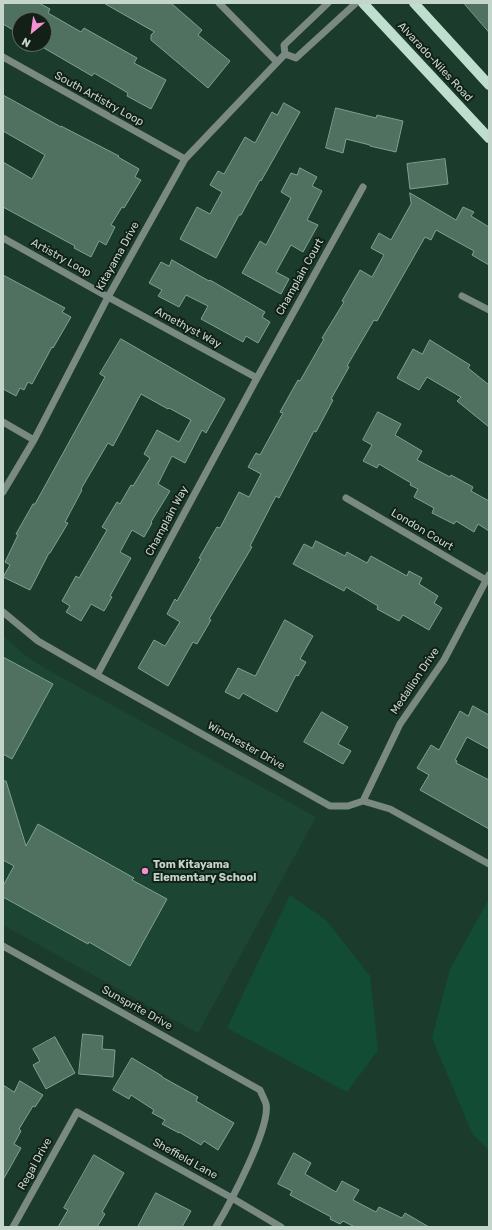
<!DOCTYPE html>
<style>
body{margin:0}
#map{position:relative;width:492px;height:1230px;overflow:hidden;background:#1b3c2c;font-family:Rubik,sans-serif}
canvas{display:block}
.frame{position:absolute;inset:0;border:4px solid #c4d6cc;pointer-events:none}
.north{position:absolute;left:12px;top:12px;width:40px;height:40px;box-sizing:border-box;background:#122018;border:1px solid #596960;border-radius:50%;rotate:209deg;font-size:11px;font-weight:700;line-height:16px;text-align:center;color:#c4d6cc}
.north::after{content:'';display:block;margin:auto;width:14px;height:18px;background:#f591d2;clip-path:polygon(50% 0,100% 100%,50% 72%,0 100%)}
</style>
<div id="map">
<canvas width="492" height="1230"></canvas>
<div class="frame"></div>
<div class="north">N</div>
</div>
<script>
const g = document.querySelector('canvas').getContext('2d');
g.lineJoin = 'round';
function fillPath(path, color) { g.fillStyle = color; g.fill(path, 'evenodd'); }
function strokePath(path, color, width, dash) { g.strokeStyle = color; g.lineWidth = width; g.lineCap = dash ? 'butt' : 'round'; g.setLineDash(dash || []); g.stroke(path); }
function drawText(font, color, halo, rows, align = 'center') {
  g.font = font + ' Rubik,sans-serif'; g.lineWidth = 4; g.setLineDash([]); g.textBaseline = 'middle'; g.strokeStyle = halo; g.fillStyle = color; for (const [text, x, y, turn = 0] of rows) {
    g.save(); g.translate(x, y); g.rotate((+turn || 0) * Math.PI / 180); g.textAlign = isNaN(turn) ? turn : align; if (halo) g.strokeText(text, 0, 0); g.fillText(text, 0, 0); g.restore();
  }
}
fillPath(new Path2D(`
 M3,636L26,656L46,669L316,817L198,1033L3,925Z`), '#1c4633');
fillPath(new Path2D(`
 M290,895L326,920L370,976L378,1050L347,1092L227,1028Z
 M489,899V1150L473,1135L432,1038L450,969Z`), '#124c34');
const building = new Path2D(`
 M3,3H39L50,9L48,13L81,32L84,28L137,58L134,63L166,80L151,109L127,96L128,93L94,73L92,76L44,48V19L43,20H20V34L3,24Z
 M104,3H171L202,30L198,35L230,61L208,88L151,40V35L154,32Z
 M464,3H489V32Z
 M3,95L61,127V126L119,156L118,157L139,169L135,177L141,180L124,208L122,207L111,225L115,227L106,245L99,241L91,257L74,248L75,246L3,207V162L32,179L45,155L3,131Z
 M284,103L300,112L261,181L260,180L241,215H239L216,258L180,239L197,207L210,214L222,192L210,185L218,171L224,174L245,137L255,143L272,112L277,115Z
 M336,108L376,118L377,115L403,121L396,152L370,146V145L346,139L343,153L326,148Z
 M445,159L448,184L410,189L407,164Z
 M300,168L317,177L312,186L322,191L307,220L318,225L303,252L291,245L276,272L289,279L281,294L242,273L260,241L266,245L291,198L281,192L291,173L297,175Z
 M410,193L456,220L463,207L474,212L471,216L489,227V265L472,255L474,251L436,230L431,240L425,237L377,321L374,320L347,366L349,367L331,399L333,400L316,432L314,431L279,498L276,496L250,546L252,547L209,619L211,620L197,644L193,642L168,686L138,668L154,640L165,646L180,622L167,614L175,599L177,601L201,559L199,558L217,527L220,528L239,492L249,497L261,474L248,467L256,453L260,455L283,413L280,412L298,380L300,381L324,339L322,338L344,302L342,301L360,270L372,277L384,255L371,248L379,233L391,240L411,204Z
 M172,260L209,281L210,280L265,312L262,317L270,322L258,343L246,336L243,342L201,319L208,306L186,295L179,307L158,296L162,290L149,283L161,262L169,266Z
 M3,275L65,308L62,312L71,317L53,348L52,347L32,384L28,382L24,390L20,388L16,396L3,389Z
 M121,339L225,399L206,433L202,430L185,463L172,456L158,484L170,491L151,522L152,523L144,537L132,530L120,552L131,558L110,596L112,597L104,611L91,604L81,621L66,612L70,606L62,601L76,576L79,578L107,530L102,527L117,502L120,504L131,485L133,486L150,458L144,454L157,430L179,442L191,420L169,408L168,409L141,394L113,446L108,443L81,489L82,490L65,522L68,523L50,553H49L30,590L3,577L10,565L5,562L18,535L16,534L33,504H35L105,377L100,374Z
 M430,340L470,365L468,368L489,385V427L457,401L461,397L427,377L419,390L397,378L413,349L422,354Z
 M378,412L401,424L395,435L422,451L417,460L450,477L451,475L473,487L471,491L489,501V531L478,524L474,532L456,521L454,524L432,513L434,508L414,497L418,489L410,485L411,483L379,464L377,468L363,461L372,445L363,440Z
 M316,541L345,556L347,552L367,563L371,556L407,576L409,571L422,578L419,584L438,596L434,603L442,608L429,630L403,615L399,621L377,609L378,606L346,587L344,591L293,564L304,544L312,548Z
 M285,620L313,636L300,659L306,662L298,676L296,675L277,712L243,693L239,699L225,692L238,668L255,676Z
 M3,657L53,684L12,759L3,754Z
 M473,706L489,715V749L467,737L455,760L457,761L456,763L489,780V829L420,790L429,775L417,768L431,745L439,750L460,711L468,716Z
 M322,712L348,727L338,744L351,751L343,764L304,742Z
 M3,781H6L26,846L38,824L134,878L132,880L167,899L130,966L89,942L88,944L3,897V886L14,866L3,860Z
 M83,1034L103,1036L102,1049L115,1050L113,1077L79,1074Z
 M55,1037L75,1073L46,1089L33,1065L40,1061L33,1049Z
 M132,1058L162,1076V1077L198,1097L196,1101L234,1123L218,1150L204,1141L201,1145L179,1132V1133L162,1124L165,1120L152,1113L154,1110L131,1095L129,1099L113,1090Z
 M20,1081L43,1095L35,1107L33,1106L19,1129L21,1131L14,1144L21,1148L3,1180V1085L14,1092Z
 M294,1153L311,1163L305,1174L336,1192L342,1181L359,1190L353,1200L376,1212L379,1207L402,1218L405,1213L429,1227H355L343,1221L340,1224L330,1219L331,1217L290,1195L292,1191L278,1184Z
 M94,1155L124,1173L102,1212L105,1214L97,1227H58L68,1210L64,1208Z
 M156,1193L191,1211L182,1227H138Z`);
fillPath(building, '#507160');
strokePath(building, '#7ea28f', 1);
strokePath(new Path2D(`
 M219,3L277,62
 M285,54L296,58L356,3
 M285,54L284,45L328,3
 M3,57L185,159
 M3,238L108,297L257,378
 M462,296L489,310
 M3,422L34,440
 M3,492L34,440L108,297L185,159L285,54
 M346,498L486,580
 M3,612L38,641L97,675L330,806H348L363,801L390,809L489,864
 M97,675L257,378L363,187
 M363,801L400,724L444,660L489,575
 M3,946L260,1090C262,1095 265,1100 266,1104C271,1127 229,1205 216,1227
 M13,1227L77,1112L232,1198L281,1227`), '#7a8981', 7);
strokePath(new Path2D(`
 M363,3L489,138
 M414,3L489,85`), '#bfdecd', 10);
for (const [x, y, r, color] of [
 [145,871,4,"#f591d2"]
]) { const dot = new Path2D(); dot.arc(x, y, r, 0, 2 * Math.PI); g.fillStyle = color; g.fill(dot); strokePath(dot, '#122018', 1.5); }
drawText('11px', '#c4d6cc', '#122018', [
 ["Alvarado-Niles Road",435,62,47],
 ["South Artistry Loop",99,99,29],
 ["Kitayama Drive",118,256,-61],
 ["Artistry Loop",61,258,29],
 ["Champlain Court",300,277,-61],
 ["Amethyst Way",188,328,28],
 ["Champlain Way",167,521,-62],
 ["London Court",422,530,31],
 ["Medallion Drive",415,681,-56],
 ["Winchester Drive",246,746,29],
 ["Sunsprite Drive",137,1008,29],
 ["Sheffield Lane",185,1159,29],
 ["Regal Drive",35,1164,-61]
]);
drawText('bold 11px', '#c4d6cc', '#122018', [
 ["Tom Kitayama",153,865],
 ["Elementary School",153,878]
], 'left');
</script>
